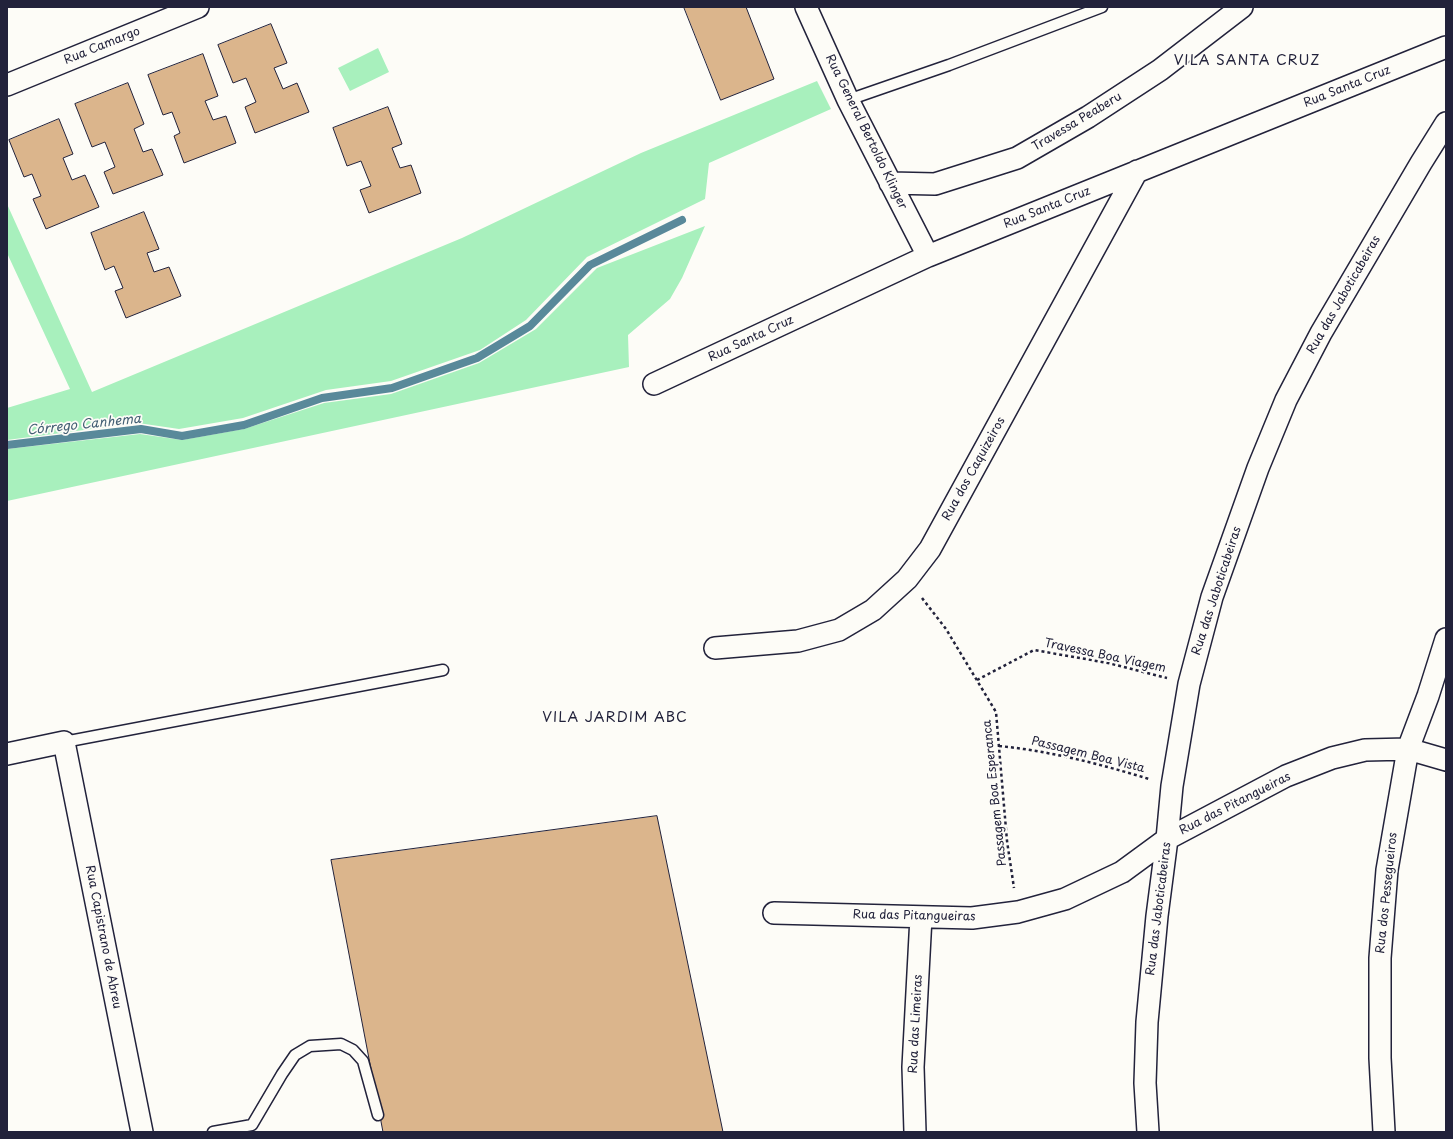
<!DOCTYPE html>
<meta charset="utf-8">
<style>
body{margin:0}
#map{position:relative;width:1453px;height:1139px;overflow:hidden;background:#fdfcf7;font-family:"Playpen Sans",sans-serif}
canvas{display:block}
.frame{position:absolute;inset:0;border:8px solid #22223b;pointer-events:none}
</style>
<div id="map">
<canvas width="1453" height="1139"></canvas>
<div class="frame"></div>
</div>
<script>
const g = document.querySelector('canvas').getContext('2d');
g.lineJoin = 'round';
function fillPath(path, color) { g.fillStyle = color; g.fill(path, 'evenodd'); }
function strokePath(path, color, width, dash) { g.strokeStyle = color; g.lineWidth = width; g.lineCap = dash ? 'butt' : 'round'; g.setLineDash(dash || []); g.stroke(path); }
function drawText(font, color, halo, rows, align = 'center') {
  g.font = font + ' "Playpen Sans",sans-serif'; g.lineWidth = 3.5; g.setLineDash([]); g.textBaseline = 'middle'; g.strokeStyle = halo; g.fillStyle = color; for (const [text, x, y, turn = 0] of rows) {
    g.save(); g.translate(x, y); g.rotate((+turn || 0) * Math.PI / 180); g.textAlign = isNaN(turn) ? turn : align; if (halo) g.strokeText(text, 0, 0); g.fillText(text, 0, 0); g.restore();
  }
}
fillPath(new Path2D(`
 M378,48L389,72L350,91L338,68Z
 M817,81L831,109L709,163L705,199L587,257L526,320L480,350L391,381L326,390L243,418L179,429L138,423L7,440V408L70,389L7,253V204L92,392L462,238L641,153Z
 M705,226L682,278L670,299L628,335L629,367L7,501V449L140,434L182,440L244,429L324,403L391,394L479,363L536,329L597,268Z`), '#a8f0bd');
strokePath(new Path2D(`
 M7,445L141,429L182,436L244,425L322,398L392,388L477,358L530,326L590,265L682,220`), '#59899a', 8);
const building = new Path2D(`
 M684,7H746L774,79L721,100Z
 M271,24L287,63L274,68L283,89L297,83L309,112L255,133L245,107L256,102L246,78L233,83L218,45Z
 M203,54L218,96L205,101L213,120L226,116L236,143L184,163L174,136L180,133L172,112L163,115L148,75Z
 M128,83L144,124L134,129L143,152L152,149L163,175L113,194L104,172L115,167L105,142L92,147L75,104Z
 M388,107L402,144L392,148L400,168L411,165L421,193L369,213L360,190L371,186L361,161L347,166L333,128Z
 M59,119L73,154L63,158L72,180L85,175L99,207L46,229L33,199L41,196L32,174L24,177L9,140Z
 M144,212L159,249L147,253L154,272L169,267L181,296L126,318L115,291L123,288L114,266L105,270L91,233Z
 M657,816L723,1132H383L331,860Z`);
fillPath(building, '#dbb58c');
strokePath(building, '#22223b', 1);
const service = new Path2D(`
 M848,100L949,65L1102,7
 M64,742L443,670
 M213,1132L252,1125L282,1074L295,1055L310,1046L341,1044L353,1050L363,1061L378,1115`);
const minor = new Path2D(`
 M806,7L848,100L928,256
 M7,85L198,7
 M890,183L935,184L1017,158L1088,117L1160,70L1242,7
 M654,384L928,256L1446,47
 M715,648L798,641L839,630L873,610L907,579L930,549L1137,171
 M7,754L64,742L142,1132
 M774,913L972,918L1018,912L1065,899L1122,872L1167,839L1286,776L1332,758L1365,750L1408,749L1446,760
 M915,1132L913,1067L921,917
 M1148,1132L1145,1083L1147,1022L1157,916L1167,839L1172,786L1189,684L1212,597L1258,468L1286,400L1321,333L1421,163L1446,123
 M1384,1132L1380,1058V958L1387,870L1408,749L1428,696L1446,639`);
strokePath(service, '#22223b', 13);
strokePath(minor, '#22223b', 24);
strokePath(new Path2D(`
 M922,598L946,629L996,712L1007,841L1014,888
 M977,680L1034,650L1108,663L1167,678
 M999,746C1050,751 1100,764 1149,779`), '#22223b', 2.5, [3, 3]);
strokePath(service, '#fdfcf7', 10);
strokePath(minor, '#fdfcf7', 21);
drawText('12px', '#22223b', '#fdfcf7', [
 ["Rua Camargo",102,46,-22],
 ["Rua Santa Cruz",1347,87,-22],
 ["Travessa Peaberu",1077,122,-31],
 ["Rua General Bertoldo Klinger",866,132,64],
 ["Rua Santa Cruz",1047,208,-22],
 ["Rua das Jaboticabeiras",1344,295,-60],
 ["Rua Santa Cruz",751,339,-25],
 ["Rua dos Caquizeiros",974,469,-61],
 ["Rua das Jaboticabeiras",1217,591,-72],
 ["Travessa Boa Viagem",1105,656,12],
 ["Passagem Boa Vista",1088,755,14],
 ["Passagem Boa Esperanca",995,793,-96],
 ["Rua das Pitangueiras",1235,804,-27],
 ["Rua dos Pessegueiros",1387,893,-84],
 ["Rua das Jaboticabeiras",1159,909,-83],
 ["Rua das Pitangueiras",914,916,1],
 ["Rua Capistrano de Abreu",103,937,79],
 ["Rua das Limeiras",916,1024,-87]
]);
drawText('italic 13px', '#425e73', '#fdfcf7', [
 ["Córrego Canhema",84,425,-6]
]);
g.letterSpacing = '1px';
drawText('14px', '#22223b', '#fdfcf7', [
 ["VILA SANTA CRUZ",1247,61],
 ["VILA JARDIM ABC",615,718]
]);
g.letterSpacing = '0px';
</script>
